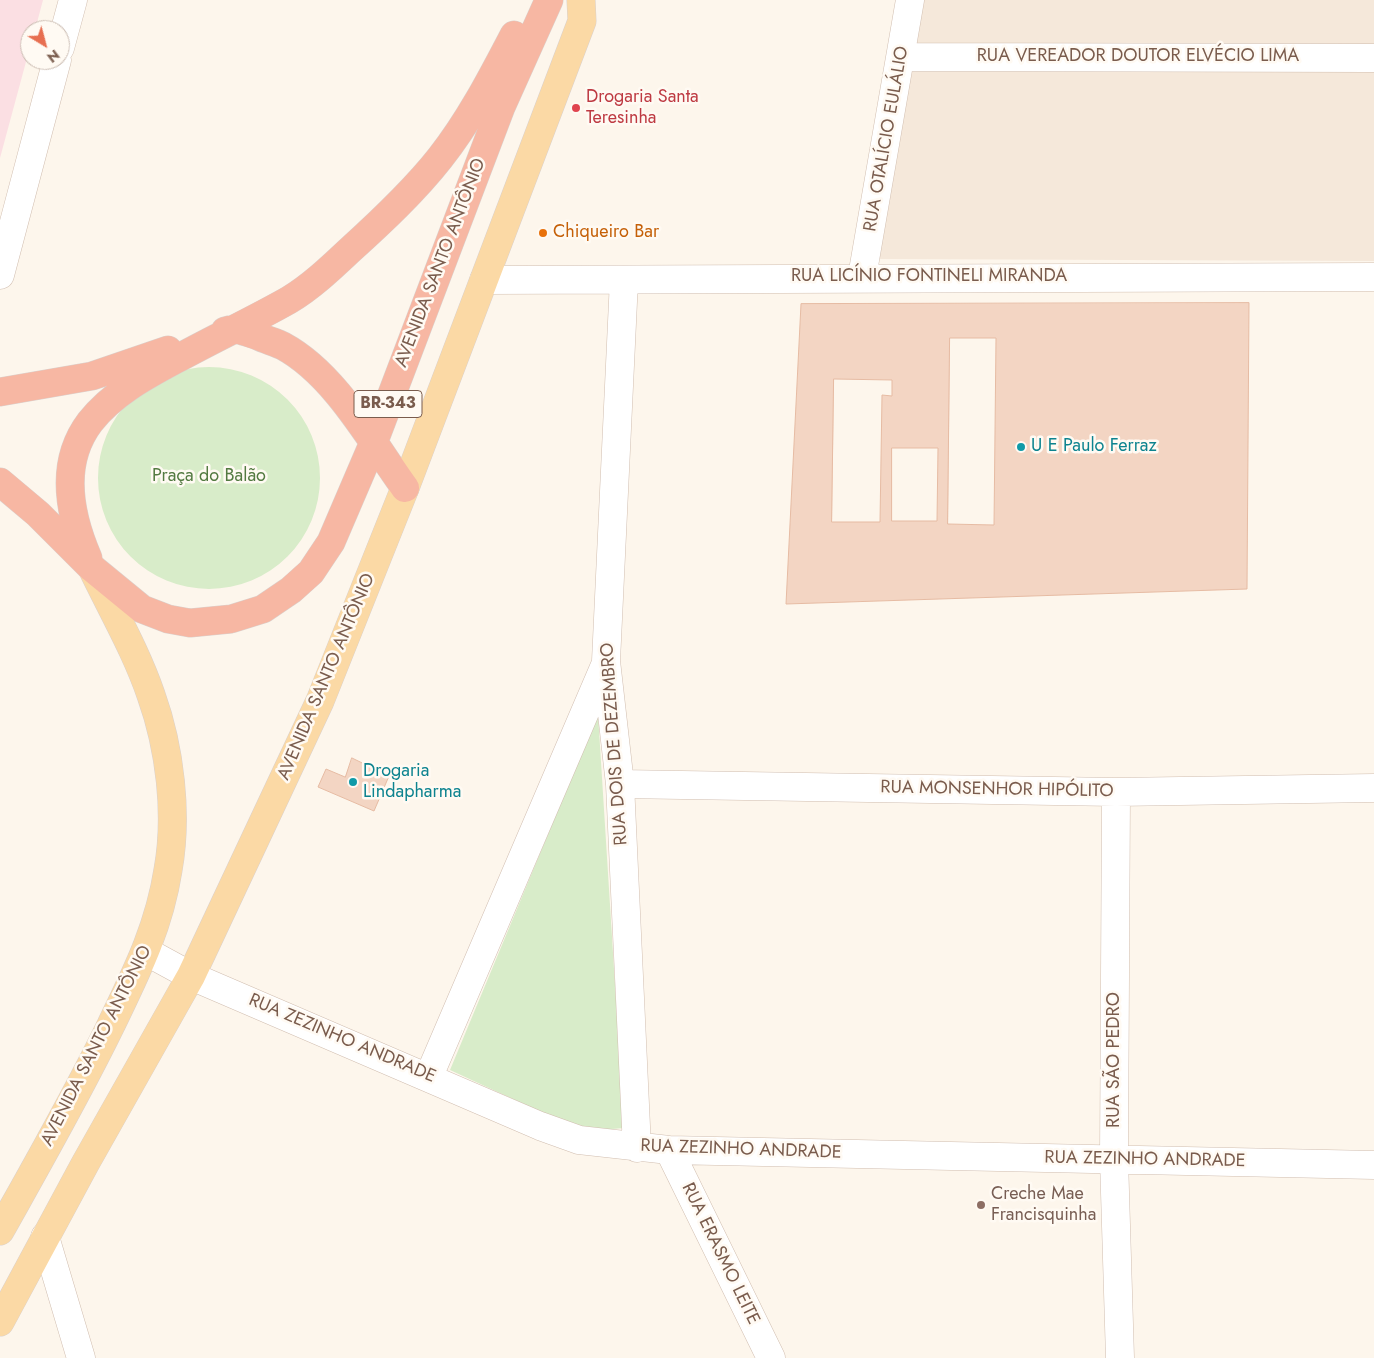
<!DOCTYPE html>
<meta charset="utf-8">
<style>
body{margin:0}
#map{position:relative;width:1374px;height:1358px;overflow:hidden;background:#fdf6ec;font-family:Jost,sans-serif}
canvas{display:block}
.north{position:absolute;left:20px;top:20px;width:50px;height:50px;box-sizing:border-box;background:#fffaf3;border:1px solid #cabbb1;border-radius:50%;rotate:143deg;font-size:14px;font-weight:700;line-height:20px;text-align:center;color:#7a5c4d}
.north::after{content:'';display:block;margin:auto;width:18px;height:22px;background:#e76f51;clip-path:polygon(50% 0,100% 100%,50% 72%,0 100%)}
</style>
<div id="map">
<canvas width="1374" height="1358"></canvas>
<div class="north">N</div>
</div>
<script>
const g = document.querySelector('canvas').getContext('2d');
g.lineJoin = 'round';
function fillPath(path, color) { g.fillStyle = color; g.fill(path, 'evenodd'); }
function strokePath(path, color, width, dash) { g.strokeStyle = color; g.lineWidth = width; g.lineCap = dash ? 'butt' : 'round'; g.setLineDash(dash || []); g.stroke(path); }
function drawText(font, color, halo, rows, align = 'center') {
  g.font = font + ' Jost,sans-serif'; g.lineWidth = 5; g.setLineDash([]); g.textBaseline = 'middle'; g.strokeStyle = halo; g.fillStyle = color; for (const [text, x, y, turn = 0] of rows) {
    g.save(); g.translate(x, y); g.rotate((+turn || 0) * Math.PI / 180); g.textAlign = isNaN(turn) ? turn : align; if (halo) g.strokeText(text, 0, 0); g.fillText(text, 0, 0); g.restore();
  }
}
fillPath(new Path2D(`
 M918,0H1374V261L877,259Z`), '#f5e8da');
fillPath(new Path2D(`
 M0,0H43L35,30H30V47L0,158Z`), '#fbdfe3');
fillPath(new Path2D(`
 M98 478a111 111 0 1 1 222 0a111 111 0 1 1-222 0Z
 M598,714L624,1128L600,1130L567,1124L450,1070Z`), '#d8ecc9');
const building = new Path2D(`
 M1249,303L1247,589L786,604L801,304Z
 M950,338H996L994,525L948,524Z
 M834,379L892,380V396L882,395L880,522H832Z
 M892,448H938L937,521H892Z
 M352,758L389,776L374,811L318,787L326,769L345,777Z`);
fillPath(building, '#f3d5c3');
strokePath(building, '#e6bba3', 1);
const minor = new Path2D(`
 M60,48L73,0
 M902,57L1374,58
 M0,275L57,60
 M862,277L910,0
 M484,280L1374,277
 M624,280L606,661L620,784L637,1148
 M620,784L1116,792L1374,788
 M1116,792L1114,1159L1120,1358
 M147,952L191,976L540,1126L579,1140L669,1150L1374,1165
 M429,1076L606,663
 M669,1150L771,1358
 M45,1237L81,1358`);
const major = new Path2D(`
 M0,1231C38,1163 77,1095 111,1025C136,973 159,928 168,870C178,814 170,748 151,695C136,651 112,610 92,568
 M0,1322L85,1164L191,976L320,701L405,488L582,21L581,0`);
const highway = new Path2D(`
 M225,331C237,327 245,332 258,336C266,340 275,342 283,346C335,374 371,441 405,488
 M0,392L92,376L168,350
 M0,482L38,514L92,568L142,609L168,619L190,623L231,619L263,609L291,590L311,572L331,542L373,444L501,107L549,0
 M88,558C69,514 59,463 90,422C112,394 145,376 175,360C213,339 252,321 289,300C311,287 332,267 350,250C382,221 414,191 440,158C470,120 492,77 514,35`);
strokePath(minor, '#d1beb0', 29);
strokePath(major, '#dad1cd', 29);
strokePath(highway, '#dad1cd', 29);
strokePath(minor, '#fff', 28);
strokePath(major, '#fbd9a5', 28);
strokePath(highway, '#f7b7a3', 28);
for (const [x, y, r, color] of [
 [576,108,5,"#e0444e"],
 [543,233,5,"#e8710a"],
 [1021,447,5,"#0f9aa8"],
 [353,782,5,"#0f9aa8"],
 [981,1205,5,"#8d6e63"]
]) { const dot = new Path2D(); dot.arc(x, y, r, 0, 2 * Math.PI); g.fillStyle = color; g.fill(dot); strokePath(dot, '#fffaf3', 2); }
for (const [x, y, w] of [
 [388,404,68]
]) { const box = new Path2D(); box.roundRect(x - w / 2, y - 13.5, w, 27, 4); g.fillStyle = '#fffaf3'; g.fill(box); strokePath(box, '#7a5c4d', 1); }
drawText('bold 16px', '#7a5c4d', null, [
 ["BR-343",388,404]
]);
drawText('18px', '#7a5c4d', '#fffaf3', [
 ["RUA VEREADOR DOUTOR ELVÉCIO LIMA",1138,57],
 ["RUA OTALÍCIO EULÁLIO",887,139,-80],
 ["AVENIDA SANTO ANTÔNIO",441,263,-69],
 ["RUA LICÍNIO FONTINELI MIRANDA",929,277],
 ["AVENIDA SANTO ANTÔNIO",327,677,-67],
 ["RUA DOIS DE DEZEMBRO",615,744,-94],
 ["RUA MONSENHOR HIPÓLITO",997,790,1],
 ["RUA ZEZINHO ANDRADE",342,1039,23],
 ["AVENIDA SANTO ANTÔNIO",97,1046,-63],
 ["RUA SÃO PEDRO",1115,1060,-90],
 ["RUA ZEZINHO ANDRADE",741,1150,2],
 ["RUA ZEZINHO ANDRADE",1145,1160,1],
 ["RUA ERASMO LEITE",720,1254,64]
]);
drawText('18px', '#be3a42', '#fffaf3', [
 ["Drogaria Santa",586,98],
 ["Teresinha",586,119]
], 'left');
drawText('18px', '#c56008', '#fffaf3', [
 ["Chiqueiro Bar",553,233]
], 'left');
drawText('18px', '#0d838f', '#fffaf3', [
 ["U E Paulo Ferraz",1031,447],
 ["Drogaria",363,772],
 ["Lindapharma",363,793]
], 'left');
drawText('18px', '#537a41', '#fffaf3', [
 ["Praça do Balão",209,477]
]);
drawText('18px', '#785e54', '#fffaf3', [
 ["Creche Mae",991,1195],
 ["Francisquinha",991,1216]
], 'left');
</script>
